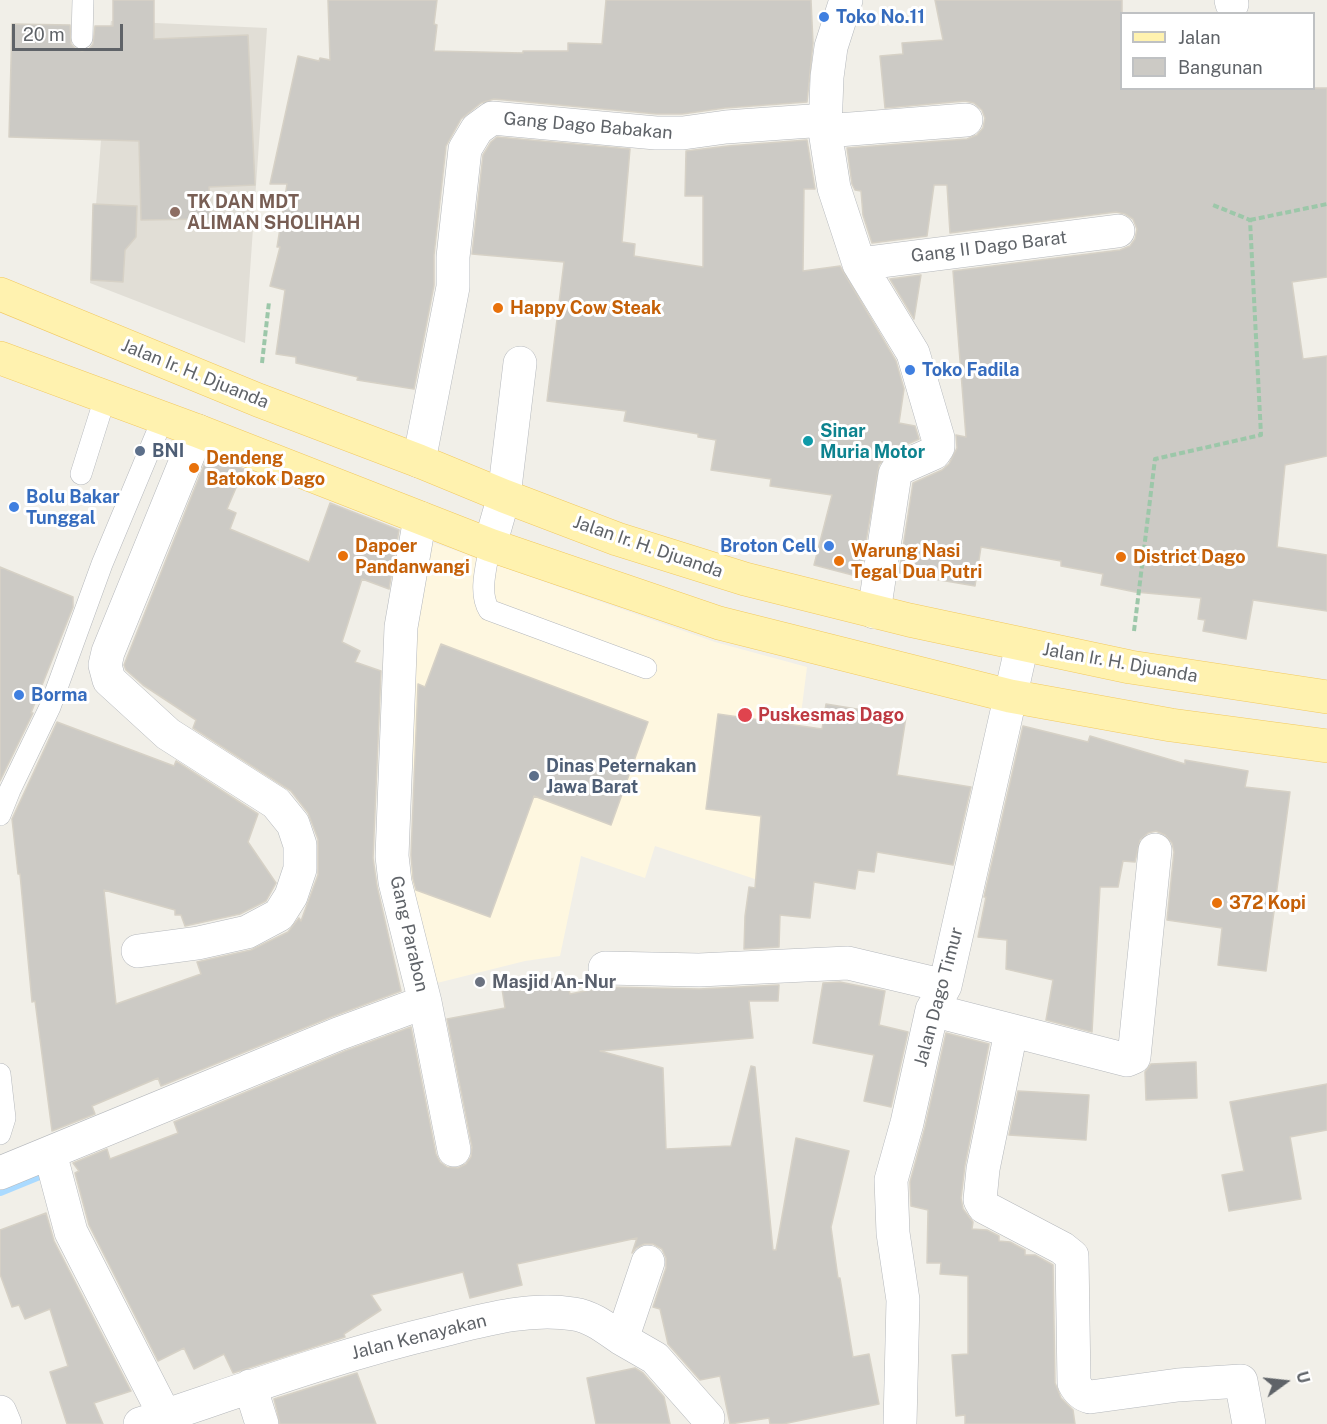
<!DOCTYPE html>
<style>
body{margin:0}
#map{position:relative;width:1327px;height:1424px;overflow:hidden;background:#f1efe8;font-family:"Public Sans",sans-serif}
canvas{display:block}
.legend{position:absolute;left:1120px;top:12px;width:195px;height:78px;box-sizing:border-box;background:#fff;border:2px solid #bfc1c3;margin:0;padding:8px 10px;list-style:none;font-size:18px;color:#5f6368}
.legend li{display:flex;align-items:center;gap:12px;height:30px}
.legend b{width:30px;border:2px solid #bfc1c3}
.north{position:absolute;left:1255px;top:1352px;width:60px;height:60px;-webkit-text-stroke:4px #fff;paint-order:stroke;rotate:75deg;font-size:16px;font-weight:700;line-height:24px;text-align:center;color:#5f6368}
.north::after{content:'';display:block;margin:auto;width:21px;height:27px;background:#5f6368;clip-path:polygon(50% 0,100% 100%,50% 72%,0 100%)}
.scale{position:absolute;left:12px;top:24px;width:111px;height:27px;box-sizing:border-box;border:3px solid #5f6368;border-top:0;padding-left:8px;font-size:18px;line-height:21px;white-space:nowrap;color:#5f6368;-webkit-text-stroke:4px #fff;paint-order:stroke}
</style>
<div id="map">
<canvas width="1327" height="1424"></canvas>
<ul class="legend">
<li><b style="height:8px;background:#fff2af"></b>Jalan</li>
<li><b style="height:16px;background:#cccac5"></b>Bangunan</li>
</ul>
<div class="north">U</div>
<div class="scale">20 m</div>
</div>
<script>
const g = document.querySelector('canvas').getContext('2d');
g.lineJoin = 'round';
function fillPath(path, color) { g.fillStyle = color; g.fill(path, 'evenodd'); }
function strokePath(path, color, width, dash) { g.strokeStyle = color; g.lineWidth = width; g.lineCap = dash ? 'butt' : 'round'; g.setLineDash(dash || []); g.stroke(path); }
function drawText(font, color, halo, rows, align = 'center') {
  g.font = font + ' "Public Sans",sans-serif'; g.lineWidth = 6; g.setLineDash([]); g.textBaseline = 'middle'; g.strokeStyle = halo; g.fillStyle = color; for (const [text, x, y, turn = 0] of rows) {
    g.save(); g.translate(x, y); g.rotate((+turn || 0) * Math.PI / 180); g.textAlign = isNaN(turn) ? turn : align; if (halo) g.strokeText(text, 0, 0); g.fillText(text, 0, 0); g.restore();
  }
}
fillPath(new Path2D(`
 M426,540L715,642L807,667L791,793L770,884L655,846L645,878L581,856L560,956L525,961L425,986L408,901L417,798L404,692Z`), '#fef7e0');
fillPath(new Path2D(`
 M111,21L267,28L245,343L90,283L101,140L102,80Z`), '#e1ded6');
strokePath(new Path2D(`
 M0,1191L44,1173`), '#aadaff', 10);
const building = new Path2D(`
 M113,0H154V39L248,35L255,185L209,187L210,219L141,220L139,141L9,137L12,24L70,25L71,44L76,49L82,51L89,49L93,44L95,26H113Z
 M328,0H437L434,24L437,25L434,51L523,53V51H568V43L602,44L606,0H811L813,43L807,102L725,108L682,114H657L494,99L481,103L461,119L446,146L434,255V285L414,389L357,380L358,377L296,363V357L276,354L285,290L270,286L280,247H277L287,184H270L298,56L319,61L320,58L330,60Z
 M935,0H1122V88H1327V277L1292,282L1303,359L1327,356V456L1285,465L1277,547L1327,555V611L1253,600L1246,639L1203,631L1205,620L1198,619L1201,598L1135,592L1101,585L1103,574L1061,566V561L981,547L975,586L899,573L913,483L942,470L949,464L957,448L956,435L966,437L953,271L1120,250L1130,246L1135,239L1137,229L1133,219L1125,214L1116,212L950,233L947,185H934L927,236L872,243L863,215L861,191L855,190L852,184L847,148L967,139L977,135L983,128L985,118L982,110L974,103L965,101L885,108L880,56L903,54L902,43L943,40Z
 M497,137L630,149L622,242L635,244L634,256L703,267V196H685L686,151L728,146L807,140L815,189H804L803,271L840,266L896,361L904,389L899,423L915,426L919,439L890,452L879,465L860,577L814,565L832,495L770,486L771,479L711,470L716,440L698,437V434L624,421L626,411L547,401L564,262L472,254L483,155L491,142Z
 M93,204L137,206L136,237L125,250L123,282L91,280Z
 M921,275L914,319L890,279Z
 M208,455L244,469L227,509L236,513L230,529L309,562L330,503L399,530L389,589L362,579L342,642L360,651L355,662L381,671L373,858L377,886L401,991L331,1017L161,1086L158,1078L92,1106L95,1114L52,1131L35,1001L32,1002L20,874H18L12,819L57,722L174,766L176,761L258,814L248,842L276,883L266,901L240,914L185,926L181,915H175V910L104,890L116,1004L201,974L197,962L251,950L288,932L299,918L301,921L318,875V839L308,813L291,791L193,728L196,720L143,685L126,670L124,665Z
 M0,567L73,597V607L31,713H33L0,781Z
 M441,644L648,722L611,825L534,796L490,917L416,890L413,879L411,855L418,684L425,687Z
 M826,704L906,717L897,775L971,787L953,865L877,852L874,872L858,870L855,889L814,882L810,918L780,915L779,947L744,949L745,916L749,887L755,888L761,816L706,809L718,714L822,729Z
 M1023,726L1088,742L1090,736L1185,764V760L1248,771L1245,787L1290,792L1266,971L1218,965L1222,928L1167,920L1174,852L1172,843L1165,835L1156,831L1148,833L1140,840L1135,862L1123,861L1118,887H1100L1092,1032L1046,1020L1053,980L1006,969L1007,940L978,937L986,897H984Z
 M566,976L570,994L604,987L699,989L779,985L778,1001H749L753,1038L600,1051L663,1068L666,1149L731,1146L751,1066L755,1067L773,1250H776L796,1138L849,1151L831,1227L838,1278H840L853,1357L869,1354L879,1404L783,1424H770L769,1418L730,1424L720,1376L700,1380L668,1344L660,1309L653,1307L666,1268V1258L662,1249L653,1244H644L636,1248L632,1253L637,1238L517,1264L522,1285L470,1298L463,1272L371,1295L381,1310L344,1334L345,1337L233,1373L224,1354L194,1369L184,1348L158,1361L89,1225L75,1173L79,1171L73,1163L107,1149L110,1159L178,1133L174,1122L345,1051L411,1027L436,1154L440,1162L447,1167L458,1168L466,1164L471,1157L472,1147L447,1019L505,1008L502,989Z
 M840,982L885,991L879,1025L908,1032L891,1107L864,1101L874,1055L813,1043L823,983Z
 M946,1033L989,1044L965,1165L961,1198L963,1209L973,1222L972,1229L987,1230L999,1236V1241L1010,1242L1025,1250V1255H1035L1053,1265L1055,1383L1061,1398L1073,1410L1075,1424H965V1415L956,1416L952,1355L968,1354V1276L940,1274L941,1263H927L928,1210L911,1206L910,1182L925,1127Z
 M1196,1062L1197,1098L1146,1100L1145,1072L1151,1064Z
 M1327,1084V1130L1290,1137L1301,1199L1229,1211L1222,1175L1244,1171L1230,1102Z
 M1018,1091L1089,1095L1086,1140L1009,1135Z
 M46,1213L54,1241L131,1391L94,1403L103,1424H67L50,1372L68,1366L50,1309L25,1319L19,1305L12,1307L0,1274V1230Z
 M635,1368L643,1373L664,1397L670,1424H596L587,1378Z
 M357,1373L376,1424H280L274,1399Z`);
fillPath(building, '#cccac5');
strokePath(building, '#d6d1c6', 1.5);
const service = new Path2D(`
 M82,38L83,0
 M81,474L105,398
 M490,545C487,565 478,592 489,610L646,668
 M0,815L10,790L50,707L102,564L163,418
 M0,1074L5,1118L0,1134`);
const minor = new Path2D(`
 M846,0L831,47L827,77L825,131L834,188L859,264L913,353L938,438V447L934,453L898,469L895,474L874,612
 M1231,0L1232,4
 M825,131L966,120
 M859,264L1118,231
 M419,461L453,287V257L465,149L477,129L492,118L656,133H683L726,127L825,120
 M420,518L401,627L392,856L395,882L425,1002L454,1150
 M490,545L504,496L520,363
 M138,951L198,943L247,932L279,915L291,896L300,869V845L293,824L276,803L168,734L109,680L105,665L108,652L198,431
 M605,968L699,970L848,963L945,986
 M932,1010L1127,1060L1134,1057L1155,850
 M1011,1032L983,1169L980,1200L984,1207L1062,1248L1072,1256L1074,1383C1078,1391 1082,1395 1090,1397L1178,1385L1241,1381L1249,1424
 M50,1153L71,1232L165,1416
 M0,1173L338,1034L425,1002
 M622,1339L655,1358L708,1418
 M250,1386L262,1424
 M0,1412L5,1424
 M140,1424C240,1391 338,1355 440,1331C484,1320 528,1307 574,1314C593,1317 607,1329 622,1339L648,1262
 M900,1424L903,1300L893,1233L891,1180L907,1123L932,1010L945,986L1022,645`);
const primary = new Path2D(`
 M0,294L258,400L419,461L504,496L617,539L745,579L909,620L1130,667L1327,697
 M0,358L198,431L490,545L719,623L1010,696L1171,725L1327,746`);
strokePath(service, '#b5b8bc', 22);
strokePath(minor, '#b5b8bc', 34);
strokePath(primary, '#f2c960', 34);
strokePath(new Path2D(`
 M1250,220L1327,204
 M262,363L269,302
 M1134,631L1155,459L1261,435L1250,220L1213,205`), '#9cc7a9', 4, [6, 3]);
strokePath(service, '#fff', 21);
strokePath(minor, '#fff', 33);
strokePath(primary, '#fff2af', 33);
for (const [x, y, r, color] of [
 [824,17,6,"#3f7fe0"],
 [175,212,6,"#8d6e63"],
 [498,308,6,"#e8710a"],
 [910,370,6,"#3f7fe0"],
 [808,441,6,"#0f9aa8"],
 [140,451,6,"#5c6f8a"],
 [194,468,6,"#e8710a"],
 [14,507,6,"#3f7fe0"],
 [829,546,6,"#3f7fe0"],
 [343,556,6,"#e8710a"],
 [1121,557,6,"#e8710a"],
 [839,561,6,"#e8710a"],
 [19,695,6,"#3f7fe0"],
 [745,715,8,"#e0444e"],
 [534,776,6,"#5c6f8a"],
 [1217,903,6,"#e8710a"],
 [480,982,6,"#6b7280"]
]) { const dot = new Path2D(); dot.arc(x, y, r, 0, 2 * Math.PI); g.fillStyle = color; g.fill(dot); strokePath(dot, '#fff', 2); }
drawText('bold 18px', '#366cbe', '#fff', [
 ["Toko No.11",836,17],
 ["Toko Fadila",922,370],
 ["Bolu Bakar",26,497],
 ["Tunggal",26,518],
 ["Broton Cell",817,546,"right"],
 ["Borma",31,695]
], 'left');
drawText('18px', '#5f6368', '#fff', [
 ["Gang Dago Babakan",588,126,5],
 ["Gang II Dago Barat",989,247,-7],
 ["Jalan Ir. H. Djuanda",195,374,22],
 ["Jalan Ir. H. Djuanda",648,547,19],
 ["Jalan Ir. H. Djuanda",1120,663,10],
 ["Gang Parabon",409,934,77],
 ["Jalan Dago Timur",939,997,-75],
 ["Jalan Kenayakan",419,1337,-14]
]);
drawText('bold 18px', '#785e54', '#fff', [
 ["TK DAN MDT",187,202],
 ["ALIMAN SHOLIHAH",187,223]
], 'left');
drawText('bold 18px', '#c56008', '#fff', [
 ["Happy Cow Steak",510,308],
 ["Dendeng",206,458],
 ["Batokok Dago",206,479],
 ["Dapoer",355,546],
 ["Pandanwangi",355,567],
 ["Warung Nasi",851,551],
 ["Tegal Dua Putri",851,572],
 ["District Dago",1133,557],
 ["372 Kopi",1229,903]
], 'left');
drawText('bold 18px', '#0d838f', '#fff', [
 ["Sinar",820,431],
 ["Muria Motor",820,452]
], 'left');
drawText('bold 18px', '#4e5e75', '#fff', [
 ["BNI",152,451],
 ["Dinas Peternakan",546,766],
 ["Jawa Barat",546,787]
], 'left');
drawText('bold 18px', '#be3a42', '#fff', [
 ["Puskesmas Dago",758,715]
], 'left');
drawText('bold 18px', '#5b616d', '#fff', [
 ["Masjid An-Nur",492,982]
], 'left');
</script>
